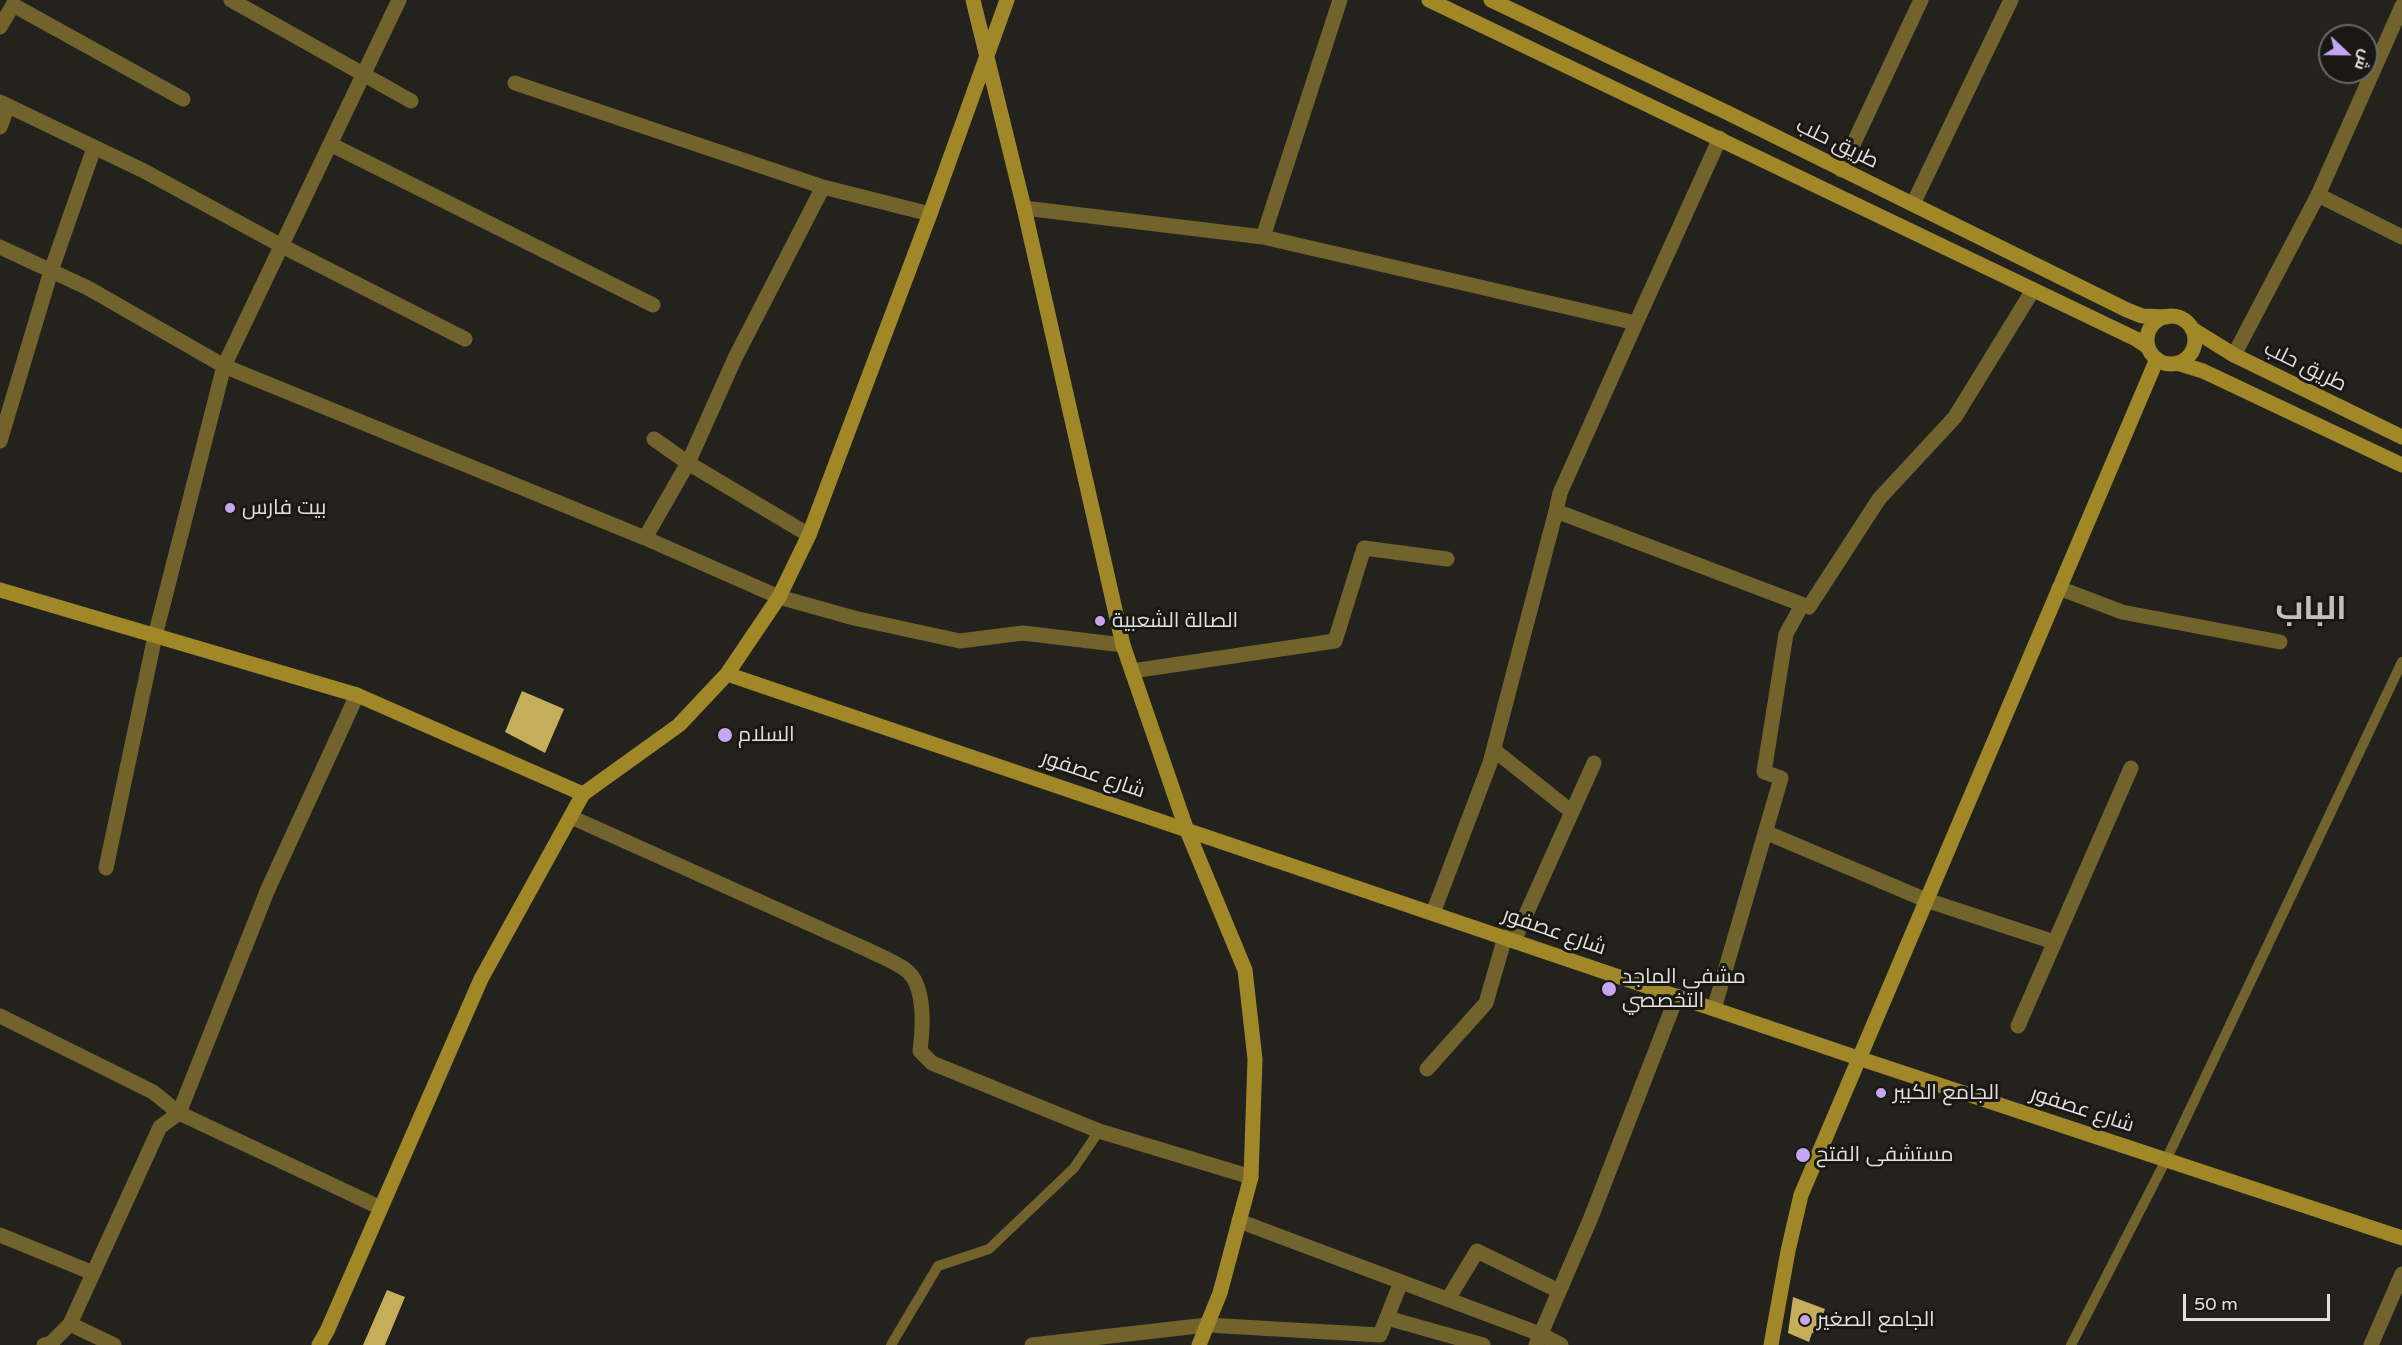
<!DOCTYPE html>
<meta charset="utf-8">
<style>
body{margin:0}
#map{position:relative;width:2402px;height:1345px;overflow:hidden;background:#23221d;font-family:"Varela Round",Cairo,sans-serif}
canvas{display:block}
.north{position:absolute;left:2318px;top:24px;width:60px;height:60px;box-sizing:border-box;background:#191814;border:2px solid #696864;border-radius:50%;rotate:112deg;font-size:16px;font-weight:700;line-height:24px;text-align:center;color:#e1e0dd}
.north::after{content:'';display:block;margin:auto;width:21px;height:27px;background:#c6a6f0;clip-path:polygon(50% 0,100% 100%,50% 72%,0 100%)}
.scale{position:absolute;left:2183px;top:1294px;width:147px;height:27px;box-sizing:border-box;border:3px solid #e1e0dd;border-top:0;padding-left:8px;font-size:18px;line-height:21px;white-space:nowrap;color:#e1e0dd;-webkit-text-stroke:4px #191814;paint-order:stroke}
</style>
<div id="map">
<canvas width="2402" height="1345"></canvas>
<div class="north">ش</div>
<div class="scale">50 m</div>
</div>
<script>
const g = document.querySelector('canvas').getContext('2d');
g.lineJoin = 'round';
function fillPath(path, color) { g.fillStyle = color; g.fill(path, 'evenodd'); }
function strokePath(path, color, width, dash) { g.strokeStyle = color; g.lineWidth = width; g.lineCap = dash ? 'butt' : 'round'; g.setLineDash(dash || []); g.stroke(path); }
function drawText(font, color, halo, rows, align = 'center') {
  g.font = font + ' "Varela Round",Cairo,sans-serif'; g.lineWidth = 6; g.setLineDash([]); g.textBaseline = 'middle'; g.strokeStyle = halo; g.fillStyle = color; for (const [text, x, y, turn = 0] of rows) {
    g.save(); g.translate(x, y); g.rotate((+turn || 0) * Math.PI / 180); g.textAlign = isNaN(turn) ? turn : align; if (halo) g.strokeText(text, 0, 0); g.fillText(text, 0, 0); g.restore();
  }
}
fillPath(new Path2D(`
 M522,691L564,709L545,753L505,732Z
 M387,1290L405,1297L385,1345H363Z
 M1793,1297L1825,1309L1817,1332L1812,1333L1809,1342L1788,1333Z`), '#c5ae5a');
strokePath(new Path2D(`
 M891,1345L938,1266L989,1249L1074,1168L1099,1131
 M2071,1345L2166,1160L2402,662`), '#72632d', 10);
strokePath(new Path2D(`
 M231,0L411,101
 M0,27L13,5L183,99
 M515,83L823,187L930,214
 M0,102L144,171L282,246L465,339
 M0,127L8,106
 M330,144L653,305
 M1841,170L1921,0
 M2318,195L2402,237
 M1913,204L2011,0
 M1024,208L1263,237L1636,323L1720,138
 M1263,237L1340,0
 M0,247L88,288L224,366L645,538L779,597L854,618L960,641L1023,633L1123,645
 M1636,323L1560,493L1556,511L1809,607L1879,499L1955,417L2033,290
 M2234,355L2318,195L2402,6
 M654,439L688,463L809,535
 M0,441L51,271L94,148
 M645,538L688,463L735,358L823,187
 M2059,588L2122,612L2280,642
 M1132,671L1335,641L1364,548L1447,559
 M1494,750L1572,812
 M571,817L868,950C880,956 895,962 906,970C926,985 923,1029 920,1051L932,1063L1099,1131L1251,1177
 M1765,832L1926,900L2054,942
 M106,868L155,636L224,366L399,0
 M1433,913L1490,763L1556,511
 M1514,941L1594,763
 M1714,1009L1781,778L1764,772L1786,634L1802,605
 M0,1016L153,1092L179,1113L381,1208
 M2018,1026L2131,768
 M1427,1069L1486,1003L1505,937
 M1239,1221L1540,1334L1561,1345
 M0,1235L93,1273
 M1448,1299L1477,1251L1559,1291
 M1387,1318L1483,1345
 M70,1324L114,1345
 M44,1345L51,1343L70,1324L160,1127L179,1113L268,889L357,695
 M1032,1345L1207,1325L1380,1335L1401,1282
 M1536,1345L1590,1220L1677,996
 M2371,1345L2402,1274`), '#72632d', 15);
strokePath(new Path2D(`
 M973,0L1024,208L1123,645L1186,828L1245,970L1255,1059L1251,1177L1220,1293L1199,1345
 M1429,0L2136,339L2148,347
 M1491,0L1728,113L2127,310L2142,316L2167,317
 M2147 340a24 24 0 1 1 48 0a24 24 0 1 1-48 0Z
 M2192,329L2234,355L2402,437
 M2177,363L2203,371L2402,465
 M0,590L357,695L583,794
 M727,674L1858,1058L2402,1238
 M319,1345L327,1331L481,979L583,794L679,725L727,674L779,597L809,535L930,214L1007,0
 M1771,1345L1788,1251L1801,1195L2157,359`), '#a08829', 15);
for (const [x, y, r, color] of [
 [230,508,6,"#c6a6f0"],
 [1100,621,6,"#c6a6f0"],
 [725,735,8,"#c6a6f0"],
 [1609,989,8,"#c6a6f0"],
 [1881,1093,6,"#c6a6f0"],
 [1803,1155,8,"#c6a6f0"],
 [1805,1320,6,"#c6a6f0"]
]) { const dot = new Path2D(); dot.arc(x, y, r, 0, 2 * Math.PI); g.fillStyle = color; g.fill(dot); strokePath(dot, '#191814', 2); }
drawText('21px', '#e1e0dd', '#191814', [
 ["طريق حلب",1837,144,26],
 ["طريق حلب",2305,367,26],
 ["شارع عصفور",1093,775,19],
 ["شارع عصفور",1554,932,19],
 ["شارع عصفور",2082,1110,18]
]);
drawText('21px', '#e1e0dd', '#191814', [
 ["بيت فارس",242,508],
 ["الصالة الشعبية",1112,621],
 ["السلام",738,735],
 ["مشفى الماجد",1622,977],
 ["التخصصي",1622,1001],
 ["الجامع الكبير",1893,1093],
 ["مستشفى الفتح",1816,1155],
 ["الجامع الصغير",1817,1320]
], 'left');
drawText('bold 33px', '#c2c0bb', '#191814', [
 ["الباب",2311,610]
]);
</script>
